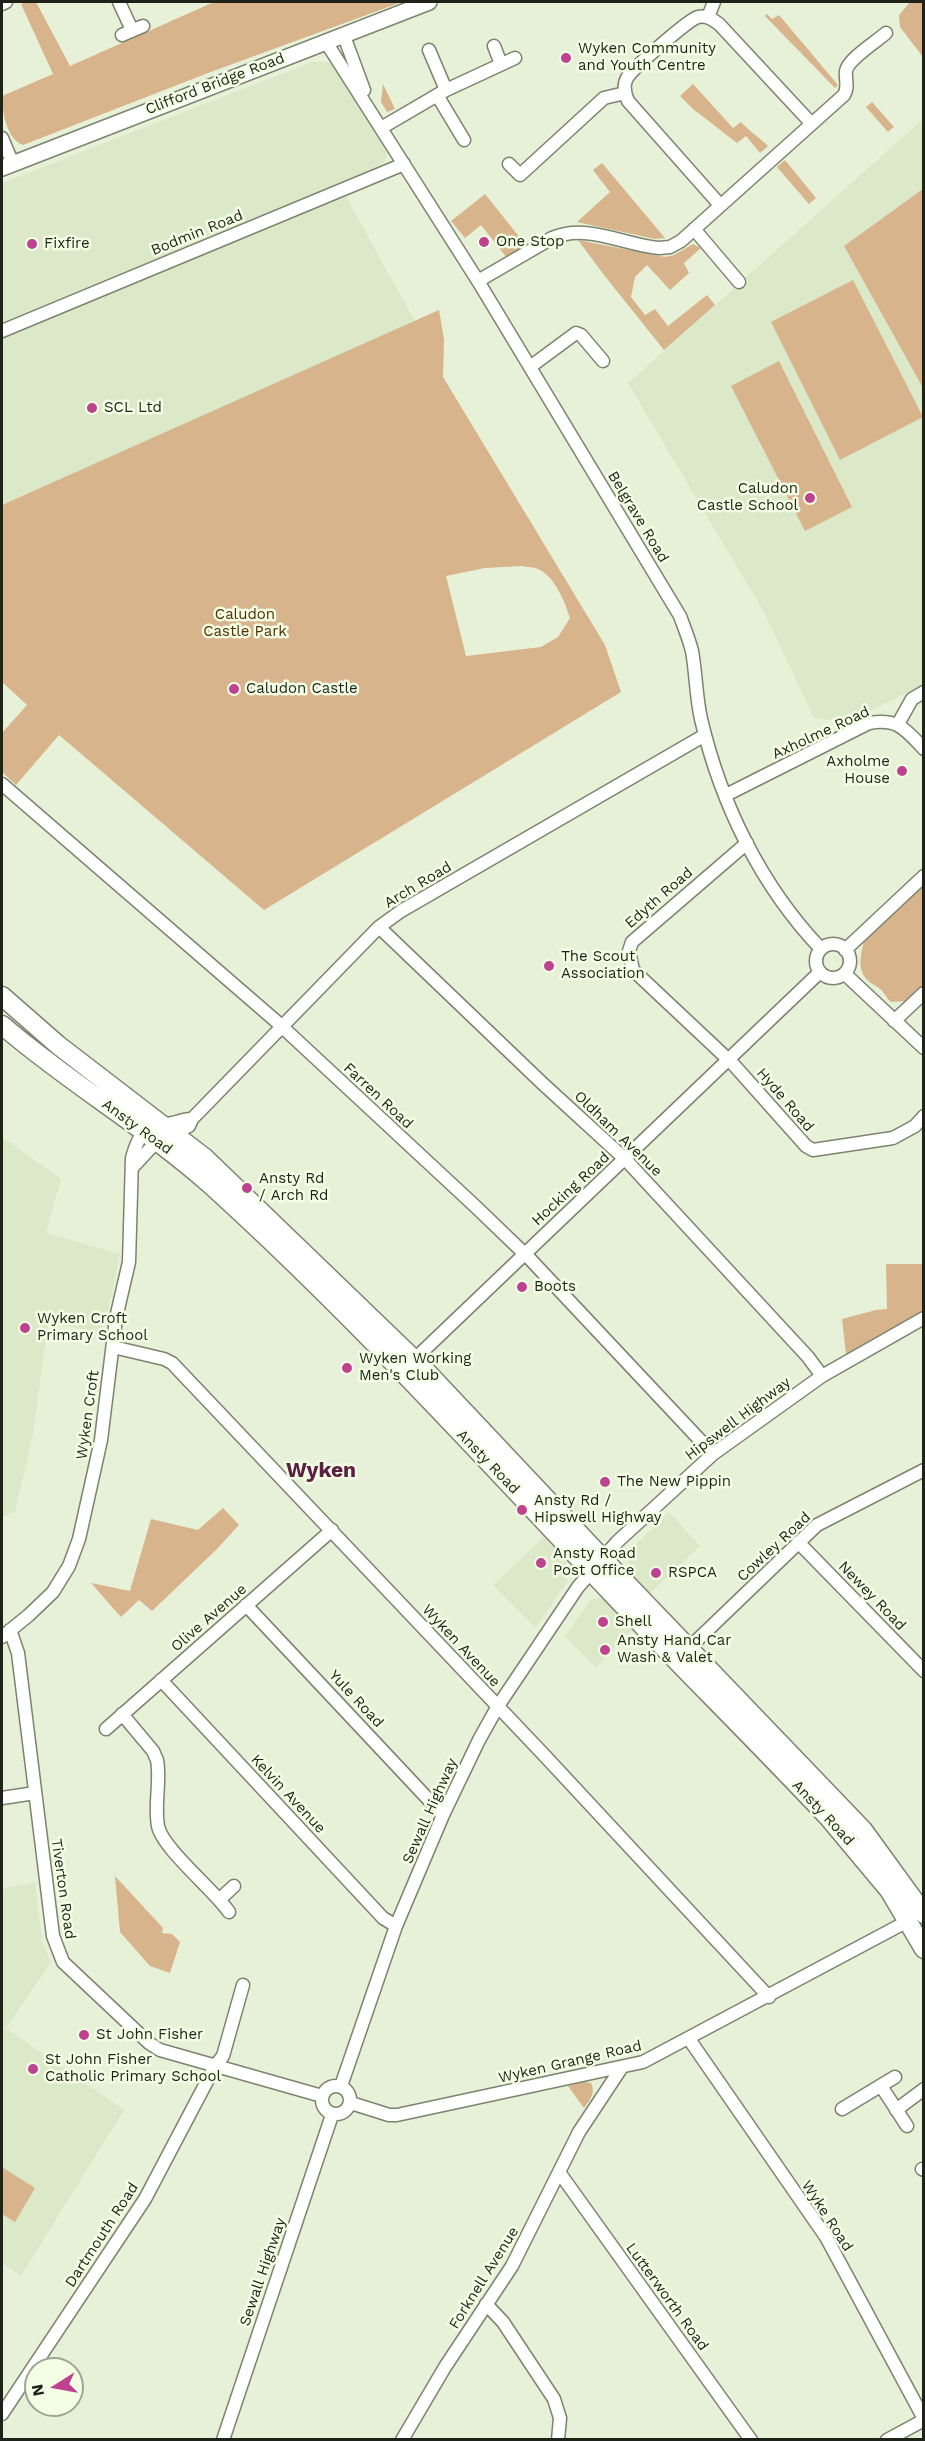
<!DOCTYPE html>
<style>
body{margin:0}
#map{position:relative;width:925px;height:2441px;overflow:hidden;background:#e6f1d8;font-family:"Work Sans",sans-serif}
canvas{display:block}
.frame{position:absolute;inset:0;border:3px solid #1e2219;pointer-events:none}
.north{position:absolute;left:24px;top:2357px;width:60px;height:60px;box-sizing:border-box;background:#f3fee5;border:2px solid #9ea693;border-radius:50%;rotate:259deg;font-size:16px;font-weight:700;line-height:24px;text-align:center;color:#1e2219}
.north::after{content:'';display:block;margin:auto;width:21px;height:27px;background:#bf4290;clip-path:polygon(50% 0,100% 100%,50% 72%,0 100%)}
</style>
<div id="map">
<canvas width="925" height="2441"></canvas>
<div class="frame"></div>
<div class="north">N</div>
</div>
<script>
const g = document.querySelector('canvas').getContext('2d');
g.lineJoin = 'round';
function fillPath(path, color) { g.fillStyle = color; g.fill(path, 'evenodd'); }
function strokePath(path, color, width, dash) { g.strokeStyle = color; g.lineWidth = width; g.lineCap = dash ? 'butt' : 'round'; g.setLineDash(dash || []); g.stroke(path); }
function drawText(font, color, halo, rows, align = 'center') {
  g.font = font + ' "Work Sans",sans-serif'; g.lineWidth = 5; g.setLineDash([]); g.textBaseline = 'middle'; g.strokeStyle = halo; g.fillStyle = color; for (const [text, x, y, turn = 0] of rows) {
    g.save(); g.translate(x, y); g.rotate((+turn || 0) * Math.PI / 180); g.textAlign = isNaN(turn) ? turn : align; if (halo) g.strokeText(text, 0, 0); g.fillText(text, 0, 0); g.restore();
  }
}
fillPath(new Path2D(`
 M312,62H331L387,153L384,163L339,184L416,323L2,505V183Z
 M923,119V685L847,722L814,718L765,614L628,383Z
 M2,1137L61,1179L46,1233L120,1254L103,1333L48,1323L33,1434L15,1511L2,1517Z
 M669,1512L700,1546L649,1594L629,1572V1551Z
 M544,1537L566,1561L567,1582L536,1628L493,1585Z
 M603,1598L632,1630L596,1668L565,1636L591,1599Z
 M35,1882L42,1942L51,1962L6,2028L124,2110L21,2276L2,2263V1889Z`), '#dbe9c9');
fillPath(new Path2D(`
 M26,2H36L70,66L214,2H402L208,73L23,145C7,140 2,111 2,96L53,74L21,4Z
 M910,2H923V57L900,27L899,15Z
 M767,14L772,19L779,15L838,85L835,88L765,16Z
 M383,84L395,109L387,112L381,102Z
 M693,84L733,128L741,122C749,131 759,137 768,146L760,153L746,136L737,143L693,109L680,96Z
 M872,102L894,127L888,132L866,107Z
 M785,160L816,198L809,204L777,167Z
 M602,163L665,238L655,239L577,222L610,192L593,170Z
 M923,189V388L844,246Z
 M485,194L525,244L507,258L481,225L465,238L451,221Z
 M578,240L665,257L674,255L693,244L701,248L684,263L689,273L670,290L647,265L635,277L631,297L645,315L655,309L668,326L707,295L715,305L664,350L604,275Z
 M853,280L923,417L840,460L771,322Z
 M439,310L444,339L443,377L605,645L621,692L264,910L59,735L16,785L2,772V733L27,705L2,682V505ZM521,566C527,567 535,567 540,570C556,579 565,602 570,618L558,637L541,647L466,656L446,576L485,568Z
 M779,361L852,507L805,531L731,386Z
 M923,886V986L907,1001L891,1002C885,997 884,990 876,986C856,976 859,959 865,938Z
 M886,1264H923V1311L846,1354L842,1319L876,1310L887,1309Z
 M223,1508L239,1525L217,1549L152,1611L139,1600L121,1617L91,1583L130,1591L151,1519L198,1530Z
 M115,1876L163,1928L162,1933L172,1934L180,1942L170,1973L150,1966L120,1932Z
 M584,2082L591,2083C596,2093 590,2100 584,2108L568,2086Z
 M2,2167L35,2188L15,2222L2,2214Z`), '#d7b48c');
const minor = new Path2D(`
 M119,2L132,30
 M2,4L6,2
 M708,17L714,2
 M122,35L143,26
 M344,36L364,90
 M326,42L478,281L680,616C684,627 689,639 692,651C696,673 696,697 701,719C721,804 761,886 821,949
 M494,46L501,64
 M429,50L446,90
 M437,95L464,140
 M381,128L446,90L515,58
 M2,138L13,164
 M509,164L520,175L604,98L625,93
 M720,205L628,101C625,94 623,85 627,78C632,69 688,20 698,17C706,15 712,19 719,24L811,123
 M694,229L739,282
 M478,281L552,238C588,223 623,245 659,248L670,247L681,241L844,95C849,87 845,80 846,71C848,59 876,42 886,33
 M2,331L404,164
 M530,367L576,333L581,335L603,361
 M898,724L912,699L924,692
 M2,784L277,1022L476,1207L530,1259L713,1454
 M726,795L869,723C898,718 905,729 924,749
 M747,843L632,942L629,951L633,970L733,1064L806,1146L813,1150L893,1138L915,1126L924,1116
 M379,927L542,1083L625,1159L808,1357L822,1376
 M816 961a17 17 0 1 1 34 0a17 17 0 1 1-34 0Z
 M845,950L924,876
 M845,974L924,1048
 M894,1021L924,993
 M133,1167L158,1140L189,1126L192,1119L379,927L401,911L705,735
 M113,1347L164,1359L172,1363L545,1756L769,1997
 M421,1353L820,972
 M798,1542L924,1671
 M246,1605L443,1815
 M10,1630L18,1653L53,1936L63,1962L149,2043L160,2050L322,2096
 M2,1637L29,1615L53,1592L69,1566L79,1539L101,1440L116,1318L129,1262L132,1158C140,1130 145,1128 173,1123C179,1121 185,1119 192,1119
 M689,1648L817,1525L924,1470
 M161,1680L383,1918L396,1926
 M122,1714L153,1751L157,1760C161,1781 154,1804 158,1826C162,1848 214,1890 229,1912
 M106,1729L332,1530
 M2,1798L35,1793
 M220,1899L234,1886
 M689,2039L826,2237L924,2419
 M322 2100a14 14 0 1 1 28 0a14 14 0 1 1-28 0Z
 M341,2086L396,1926L443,1815L479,1740L498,1706L578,1587L617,1542L713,1454L822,1376L924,1318
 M881,2086L907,2126
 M351,2103L389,2115H397L643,2062L908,1921
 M842,2109L895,2077
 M896,2110L924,2089
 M922,2169L924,2170
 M559,2172L751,2440
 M486,2304L503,2322L554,2399L560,2418L558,2440
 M2,2414L145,2199L215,2066L223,2056L243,1985
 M223,2440L332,2115
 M402,2440L445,2367L512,2266L579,2132L622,2067
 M887,2440L924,2420`);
const major = new Path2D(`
 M2,168L429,2`);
const highway = new Path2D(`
 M2,996L58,1045L205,1158L424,1369L602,1558L863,1830L924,1914
 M2,1025C69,1083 146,1127 212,1186C344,1306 466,1438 588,1568C666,1652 749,1733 828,1817L889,1890L924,1949`);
strokePath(minor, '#7b846e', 15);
strokePath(major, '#7b846e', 18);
strokePath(highway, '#7b846e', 21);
strokePath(minor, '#fff', 12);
strokePath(major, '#fff', 15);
strokePath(highway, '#fff', 18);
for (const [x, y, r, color] of [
 [566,58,6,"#bf4290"],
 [484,242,6,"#bf4290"],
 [32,244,6,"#bf4290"],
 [92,408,6,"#bf4290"],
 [810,498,6,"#bf4290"],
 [234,689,6,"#bf4290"],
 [902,771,6,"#bf4290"],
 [549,966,6,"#bf4290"],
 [247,1188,6,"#bf4290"],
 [522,1287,6,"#bf4290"],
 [25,1328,6,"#bf4290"],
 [347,1368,6,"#bf4290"],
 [605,1482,6,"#bf4290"],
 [522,1510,6,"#bf4290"],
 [541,1563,6,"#bf4290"],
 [656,1573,6,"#bf4290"],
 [603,1622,6,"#bf4290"],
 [605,1650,6,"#bf4290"],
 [84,2035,6,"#bf4290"],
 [33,2069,6,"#bf4290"]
]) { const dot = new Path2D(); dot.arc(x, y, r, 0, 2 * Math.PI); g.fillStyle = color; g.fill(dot); strokePath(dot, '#f3fee5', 2); }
drawText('15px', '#1e2219', '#f3fee5', [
 ["Wyken Community",578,49],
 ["and Youth Centre",578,66],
 ["One Stop",496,242],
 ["Fixfire",44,244],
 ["SCL Ltd",104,408],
 ["Caludon",798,489,"right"],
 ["Castle School",798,506,"right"],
 ["Caludon Castle",246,689],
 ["Axholme",890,762,"right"],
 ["House",890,779,"right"],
 ["The Scout",561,957],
 ["Association",561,974],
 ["Ansty Rd",259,1179],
 ["/ Arch Rd",259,1196],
 ["Boots",534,1287],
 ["Wyken Croft",37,1319],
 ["Primary School",37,1336],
 ["Wyken Working",359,1359],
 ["Men's Club",359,1376],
 ["The New Pippin",617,1482],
 ["Ansty Rd /",534,1501],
 ["Hipswell Highway",534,1518],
 ["Ansty Road",553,1554],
 ["Post Office",553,1571],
 ["RSPCA",668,1573],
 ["Shell",615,1622],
 ["Ansty Hand Car",617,1641],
 ["Wash & Valet",617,1658],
 ["St John Fisher",96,2035],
 ["St John Fisher",45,2060],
 ["Catholic Primary School",45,2077]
], 'left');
drawText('15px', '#1e2219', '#f3fee5', [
 ["Clifford Bridge Road",215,84,-21],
 ["Bodmin Road",197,233,-22],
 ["Belgrave Road",638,517,59],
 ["Axholme Road",821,733,-25],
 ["Arch Road",418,885,-31],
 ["Edyth Road",659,898,-41],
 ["Farren Road",378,1096,43],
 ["Hyde Road",785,1100,49],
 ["Ansty Road",137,1127,36],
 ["Oldham Avenue",618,1134,44],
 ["Hocking Road",571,1189,-43],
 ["Wyken Croft",88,1415,-82],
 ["Hipswell Highway",738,1419,-37],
 ["Ansty Road",488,1462,46],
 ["Cowley Road",774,1547,-43],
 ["Newey Road",872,1596,46],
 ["Olive Avenue",209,1618,-41],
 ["Wyken Avenue",461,1646,47],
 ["Yule Road",356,1699,47],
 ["Kelvin Avenue",288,1794,47],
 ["Sewall Highway",430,1811,-66],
 ["Ansty Road",823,1813,47],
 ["Tiverton Road",63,1889,82],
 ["Wyken Grange Road",570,2062,-13],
 ["Wyke Road",827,2216,57],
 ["Dartmouth Road",102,2235,-57],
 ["Sewall Highway",263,2272,-71],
 ["Forknell Avenue",484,2278,-58],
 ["Lutterworth Road",667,2297,54]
]);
drawText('15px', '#4e3003', '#f3fee5', [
 ["Caludon",245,615],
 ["Castle Park",245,632]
]);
drawText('bold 21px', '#5b1f44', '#f3fee5', [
 ["Wyken",321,1471]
]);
</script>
